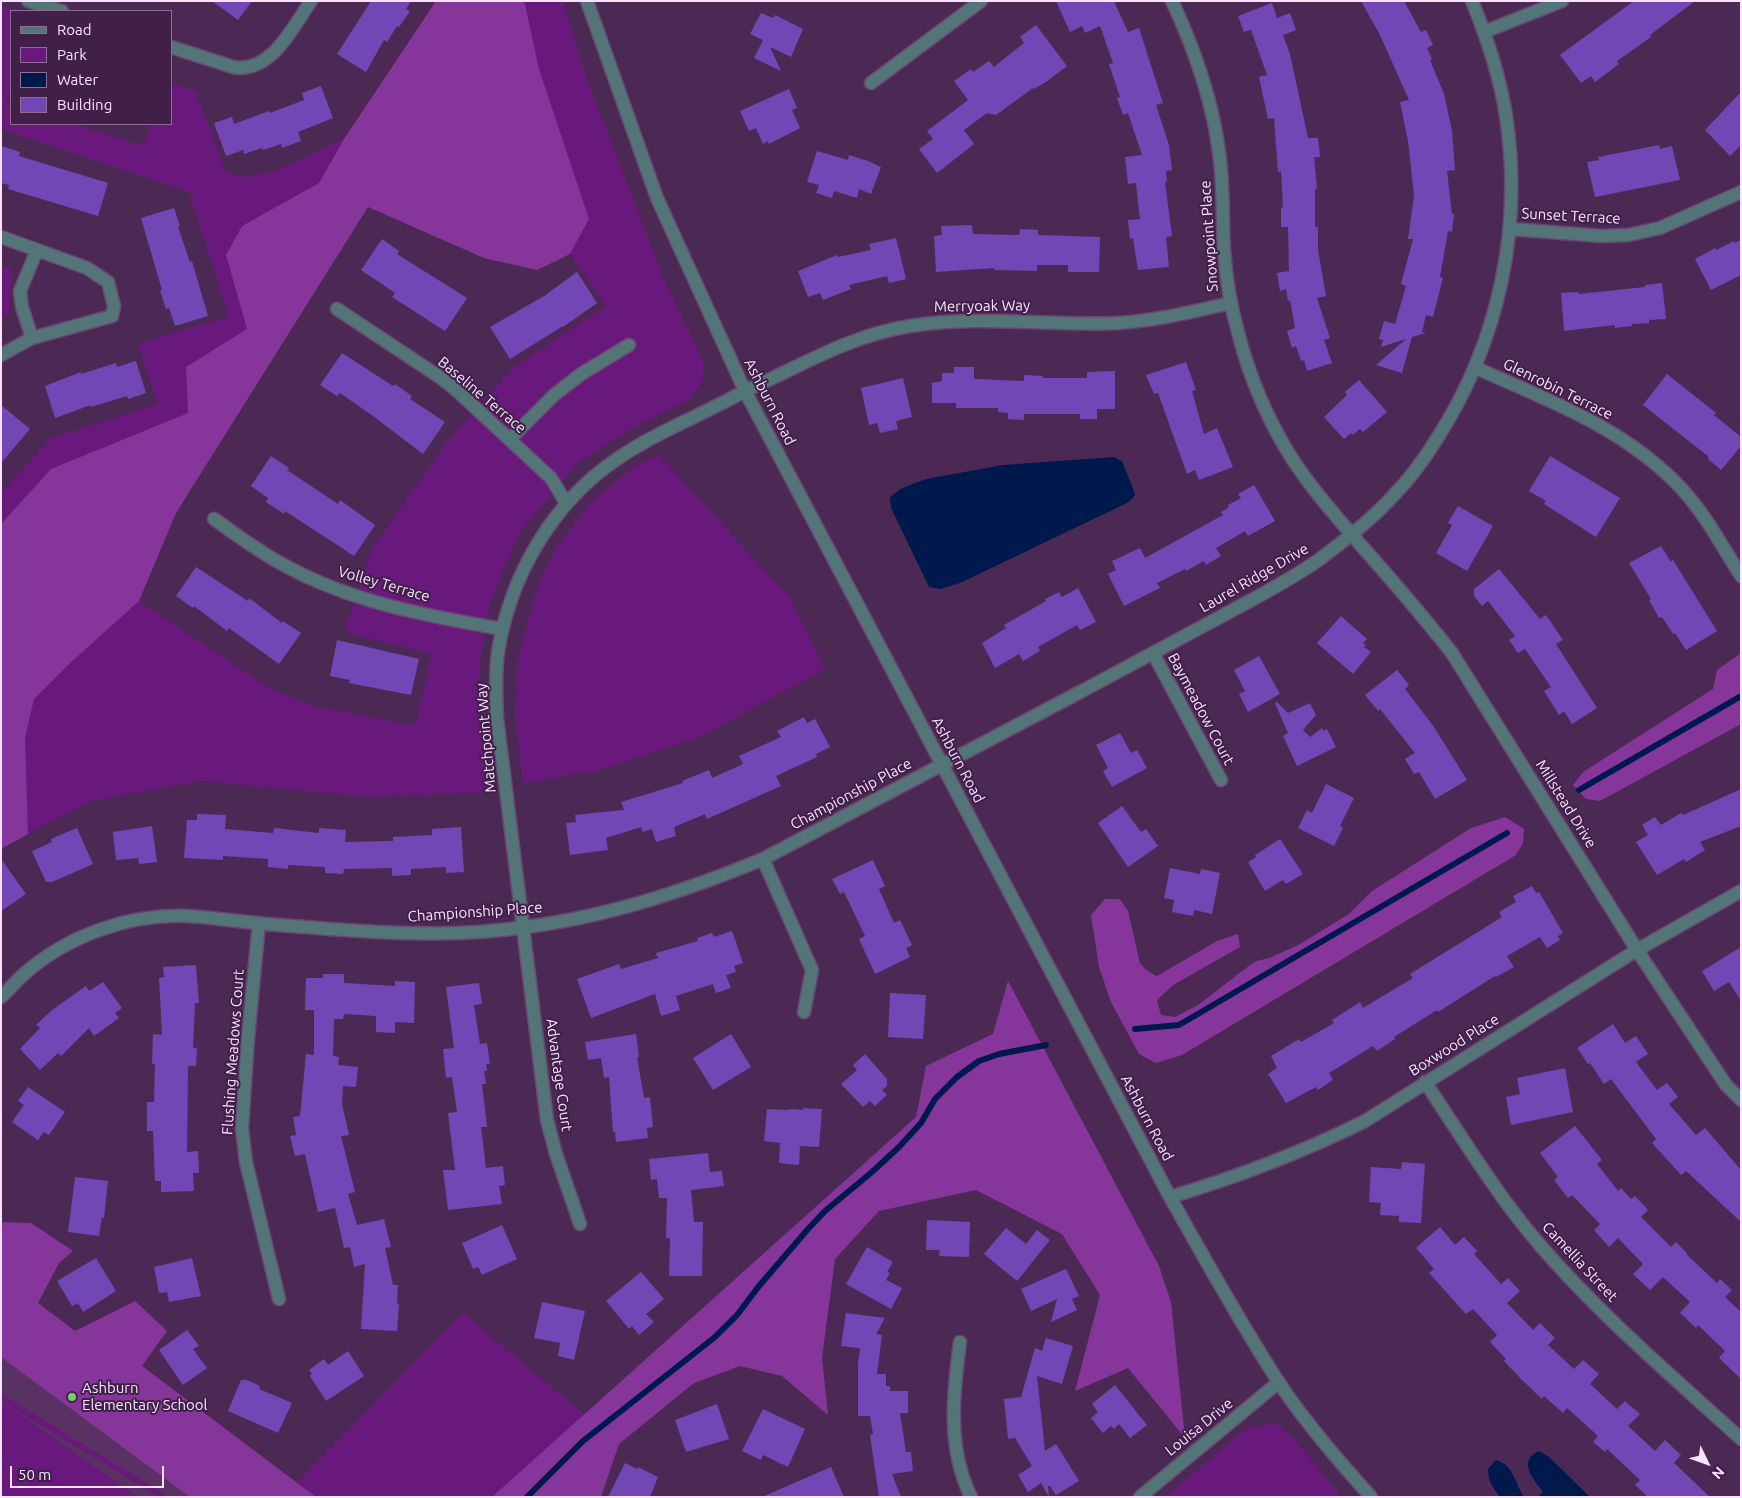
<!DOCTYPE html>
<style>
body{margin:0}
#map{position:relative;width:1742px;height:1498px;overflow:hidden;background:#4c2955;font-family:Ubuntu,sans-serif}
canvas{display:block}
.frame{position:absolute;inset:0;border:2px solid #f9e4ff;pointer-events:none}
.legend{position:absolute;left:10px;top:10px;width:162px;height:115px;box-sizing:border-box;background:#411f49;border:1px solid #8b6e92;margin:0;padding:6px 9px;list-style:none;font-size:15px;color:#f9e4ff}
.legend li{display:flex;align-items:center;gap:10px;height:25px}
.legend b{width:25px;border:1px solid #8b6e92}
.north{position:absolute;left:1682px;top:1438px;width:50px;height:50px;-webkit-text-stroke:4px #411f49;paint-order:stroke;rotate:132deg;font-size:14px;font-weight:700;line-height:20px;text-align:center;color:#f9e4ff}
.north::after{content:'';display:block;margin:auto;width:18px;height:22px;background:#f9e4ff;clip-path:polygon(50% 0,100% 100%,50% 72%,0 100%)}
.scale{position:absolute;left:10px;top:1466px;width:154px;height:22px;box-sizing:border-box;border:2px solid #f9e4ff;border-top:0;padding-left:6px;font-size:15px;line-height:18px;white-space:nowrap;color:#f9e4ff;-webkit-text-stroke:4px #411f49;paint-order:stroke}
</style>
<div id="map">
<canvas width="1742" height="1498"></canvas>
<div class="frame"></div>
<ul class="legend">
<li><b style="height:6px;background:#547577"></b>Road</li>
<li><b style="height:14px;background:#69187b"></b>Park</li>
<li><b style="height:14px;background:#00194c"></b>Water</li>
<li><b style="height:14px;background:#7346b5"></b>Building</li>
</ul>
<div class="north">N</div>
<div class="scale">50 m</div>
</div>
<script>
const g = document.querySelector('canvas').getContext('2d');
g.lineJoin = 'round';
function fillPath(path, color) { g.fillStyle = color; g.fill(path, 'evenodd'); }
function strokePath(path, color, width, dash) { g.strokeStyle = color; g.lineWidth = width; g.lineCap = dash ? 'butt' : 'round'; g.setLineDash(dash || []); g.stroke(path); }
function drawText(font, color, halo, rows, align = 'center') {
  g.font = font + ' Ubuntu,sans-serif'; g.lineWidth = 4; g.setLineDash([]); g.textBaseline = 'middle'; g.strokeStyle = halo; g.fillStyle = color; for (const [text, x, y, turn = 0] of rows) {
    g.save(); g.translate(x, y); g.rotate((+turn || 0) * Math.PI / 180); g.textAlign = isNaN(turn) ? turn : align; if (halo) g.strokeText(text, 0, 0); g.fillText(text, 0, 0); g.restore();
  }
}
fillPath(new Path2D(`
 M1,1298L285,1497H1Z`), '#593263');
fillPath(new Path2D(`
 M522,1H563L587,79L663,277L704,363L703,382L690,399L626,432L577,464L519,534L491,601L479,666V723L489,790L471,793L371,797L200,781L92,801L28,834L25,738L34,699L68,665L139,601L273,690L315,706L415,726L432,654L345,632L372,549L446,443L513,368L606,306L570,254L589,219L539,69L525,4Z
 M1,7L29,11H11V86L6,102L11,104V124H73L144,146L151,124H171V82L196,92L226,172L246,177L280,169L344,139L319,183L242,226L226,255L247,329L186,367L188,413L51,469L1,524V493L51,438L158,404L138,344L229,316L189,192L1,129Z
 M1,266L12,269L9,304L10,313L1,318Z
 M658,454L790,598L825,669L698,738L599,770L523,784L515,716L517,666L535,593L557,546L591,502L632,468Z
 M463,1313L585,1415L492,1497H316L297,1482Z
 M1,1394L169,1497H159L1,1401Z
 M5,1404L138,1497H1V1409Z
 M1276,1423L1294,1439L1342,1497H1165L1246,1429Z`), '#69187b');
fillPath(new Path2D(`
 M436,1H522L525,4L539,69L589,219L570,254L537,270L484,258L368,207L176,513L139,601L68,665L34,699L25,738L28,834L1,849V524L51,469L188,413L186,367L247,329L226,255L242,226L319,183L344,139Z
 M1741,653V724L1600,801L1586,799L1573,785L1583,772L1713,689L1717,670Z
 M1505,817L1524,829L1523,843L1516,855L1182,1055L1156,1063L1139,1054L1111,1002L1099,967L1091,915L1105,899H1120L1128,911L1140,963L1146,970L1157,976L1217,941L1238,934L1240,947L1173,985L1157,1000L1161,1015L1175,1017L1198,1005L1254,962L1272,957L1300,944L1349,914L1372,891L1471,828Z
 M1008,981L1159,1266L1171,1302L1185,1438L1128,1368L1075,1391L1100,1295L1062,1234L976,1190L879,1211L835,1259L822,1358L828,1415L782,1376L740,1366L694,1383L619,1444L601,1497H492L916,1117L926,1066L993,1034Z
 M1,1222L31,1223L73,1251L59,1263L38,1303L75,1331L135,1301L167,1331L142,1366L316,1497H190L1,1357Z`), '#86369a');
fillPath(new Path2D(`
 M1114,457L1122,461L1135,494L1133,498L1127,503L960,583L940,589L929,587L891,508L890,497L902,488L926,479L1003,465Z
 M1539,1451L1549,1457L1590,1497H1548C1536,1484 1515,1461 1539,1451Z
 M1496,1460C1515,1466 1514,1482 1524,1497H1500C1493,1488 1488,1481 1488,1469Z`), '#00194c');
strokePath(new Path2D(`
 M1579,790L1741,696
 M1135,1029L1179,1025L1507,833
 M527,1497L583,1441L715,1337L737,1315L759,1286L808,1229L825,1211L872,1172L899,1147L921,1123L935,1099L957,1077L979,1061L999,1054L1046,1045
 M1542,1497L1545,1494`), '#00194c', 6);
fillPath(new Path2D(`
 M212,1H252L238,20Z
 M371,1H411L406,9L410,11L399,27L397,26L387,42L384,40L366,72L337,54Z
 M1056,1H1114L1128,32L1139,28L1163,103L1156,105L1169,145L1172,170L1166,171L1167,182H1165L1172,236L1166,237L1169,267L1138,270L1133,238L1130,239L1128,220L1140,219L1136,183L1128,184L1125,157L1142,155L1128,113L1123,115L1117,98L1120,97L1109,64L1113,63L1100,26L1085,33L1082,26L1070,32Z
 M1361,1H1404L1421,32L1426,30L1433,45L1427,48L1432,59L1430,60L1444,94L1452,131L1455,170L1447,171L1452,214H1454L1452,232L1448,231L1440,277L1443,278L1433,317L1426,315L1422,332L1426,333L1412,337L1402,373L1376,365L1406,339L1381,347L1383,340L1379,339L1384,321L1395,324L1406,286L1401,284L1413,239H1408L1414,195L1408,141L1400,102L1409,100L1380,35Z
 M1634,1H1695L1650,35L1651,37L1617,61L1619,64L1595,82L1591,76L1581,83L1560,55Z
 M1272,3L1277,18L1290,13L1296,30L1283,35L1290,54L1308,138H1318L1320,157H1314L1317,189H1315V227H1318V250L1326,296L1317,298L1330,338L1324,340L1332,363L1307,371L1304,360L1301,361L1296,346L1292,348L1287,331L1295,328L1290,300L1288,301L1286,289L1280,291L1277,273L1289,271L1288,227H1281V208L1283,207L1281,171L1278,172L1274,118L1268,119L1259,77L1267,75L1251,30L1244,32L1238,16Z
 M761,13L773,18L775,15L803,29L791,57L770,47L781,71L754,58L763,40L750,34Z
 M1036,25L1067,66L1046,82L1034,89L1033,88L996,115L987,113L964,130L974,144L937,173L919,149L933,139L927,131L968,100L954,81L971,69L973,72L989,61L994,67L1024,43L1020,37Z
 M321,86L333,118L298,132L301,141L282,148L281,144L263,150L262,148L244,154L243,150L226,156L214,123L232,117L234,124L269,111L270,113L304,100L302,93Z
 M789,89L797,108L792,110L800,128L769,144L768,141L763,144L756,128L749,131L740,111Z
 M1741,92V145L1730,156L1705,130Z
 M1659,145L1660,149L1672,146L1680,180L1595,197L1587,162L1599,160L1598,157Z
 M1,146L20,152L19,156L108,183L98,216L8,189L9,185L1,183Z
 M817,151L848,160L849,155L868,161L881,167L871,194L859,189L857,198L834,191L832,198L816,193L819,185L807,182Z
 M174,208L180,226L178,227L190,262L192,261L208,316L175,326L169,308L166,309L160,291L162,290L141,218Z
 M972,225L973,234L1019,235L1020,229L1038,230V235L1100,237L1099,272H1068V265H1037V271L994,270V268L936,272L934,236L942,235L941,226Z
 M896,238L906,279L889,283L887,276L849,285L851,289L823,300L820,293L808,297L798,271L837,255L838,257L871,250L869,244Z
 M382,239L399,251L397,254L467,298L445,331L392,297L395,293L361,270Z
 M1741,240V275L1711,290L1695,259L1715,248L1716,250L1734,241L1735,243Z
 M577,272L597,303L563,327V326L510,359L490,327L544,296Z
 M1662,283L1666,319L1649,320V323L1632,324V326L1615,328V325L1564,331L1561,293L1578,292L1579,294L1645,287V285Z
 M342,353L393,386L395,384L412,396L410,399L445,422L423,454L373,416L340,393L337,396L320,385Z
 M136,361L146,393L128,399L127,396L91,407V405L55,418L45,386L81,372V374L116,363L117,367Z
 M1186,362L1196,390L1192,391L1204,434L1217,428L1233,467L1199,480L1195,470L1187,474L1158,393L1154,394L1146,375Z
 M954,367H974V379L1024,381V375L1043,376V378H1087V372L1115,371V409H1097V419H1080V414H1024V420L1008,419V413L998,412V408H956V403H932V383L942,381V373H954Z
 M1667,374L1716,413L1714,415L1741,437V446L1721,470L1708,459L1709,457L1643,405Z
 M903,378L912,417L896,421L898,429L880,433L877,423L869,425L861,388Z
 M1359,380L1387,412L1363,432L1360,429L1353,435L1351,433L1344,439L1324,417L1347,395L1345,392Z
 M1,405L30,429L1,463Z
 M271,456L289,468L287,470L338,504L340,500L375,525L354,556L285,511L284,514L266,502L268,498L251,486Z
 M1550,456L1620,498L1596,537L1544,504L1546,501L1529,491Z
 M1254,485L1275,521L1248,536L1245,531L1216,548L1221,556L1206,565L1204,561L1186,571L1185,569L1157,583L1160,588L1124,606L1108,574L1116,570L1112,561L1140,548L1145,558L1223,515L1221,512L1229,507L1228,505L1241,498L1238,494Z
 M1458,506L1493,526L1467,571L1436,553L1452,525L1448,523Z
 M1661,546L1671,562L1673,560L1717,631L1686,650L1675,633L1673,634L1662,617L1659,618L1649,600L1651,599L1629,563Z
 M196,567L248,601L249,598L282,623L283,621L301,633L279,664L229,628L227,631L194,606L193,608L176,596Z
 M1499,569L1540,619L1546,615L1563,640L1556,644L1597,708L1572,724L1564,711L1559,715L1544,691L1551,687L1525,649L1518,653L1509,640L1515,636L1488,601L1482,606L1474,596V589Z
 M1078,588L1096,622L1080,630L1077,625L1038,647L1040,651L1023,661L1019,654L995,668L982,643L1006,628L1004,625L1046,601L1045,599L1059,592L1062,597Z
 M1341,616L1367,639L1363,643L1366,645L1364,647L1371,652L1353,674L1317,643Z
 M337,640L419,659L411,695L349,683L350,680L330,676Z
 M1259,656L1280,694L1248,712L1239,694L1245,691L1234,670Z
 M1397,670L1409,685L1405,689L1434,727L1467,780L1435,799L1419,772L1414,774L1405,759L1415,753L1380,709L1378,711L1365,695Z
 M1277,702L1288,713L1310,703L1316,715L1303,730L1310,737L1322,728L1323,731L1327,729L1336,747L1297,766L1283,736L1288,733L1275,703Z
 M804,717L807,723L815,719L830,747L816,754L817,757L776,776L781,786L707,819L705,814L674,827L676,836L656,842L652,829L643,832L641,827L606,838L608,850L570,855L566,823L576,822L575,815L624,810L621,802L683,783L682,781L709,770L712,778L743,764L739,756L781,737L777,731Z
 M1120,733L1131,753L1137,750L1147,768L1112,787L1103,771L1108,768L1096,745Z
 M1326,784L1354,798L1340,826L1343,828L1334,846L1298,828L1307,810L1312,813Z
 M1741,789V826L1700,842L1705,850L1686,862L1684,859L1657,875L1636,842L1648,835L1642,825L1655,817L1661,825L1681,813L1683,815Z
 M1122,806L1141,832L1146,829L1158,846L1128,867L1098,823Z
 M197,814L226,815L225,829L273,833L274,828L319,833V828L346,830L345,842L393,841V837L432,835V829L461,827L464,872L446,873V867L411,869V875L392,876V868L344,869L343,874L325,873V867L288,865V869L268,867V859L223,856V860L184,858L187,820H197Z
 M152,826L157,862L139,864L138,858L116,860L113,832Z
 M77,828L93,864L52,882H46L32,851L52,842L51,839Z
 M1280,839L1303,874L1286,884L1283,880L1265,891L1248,862L1256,857L1255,855Z
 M1,859L26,894L1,911Z
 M873,860L885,886L879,889L894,923L900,920L912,945L906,948L910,957L875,974L859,939L865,936L844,892L840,894L832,879Z
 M1170,868L1200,874L1201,869L1220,873L1212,914L1194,910L1193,916L1172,912L1174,900L1164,898Z
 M1532,886L1536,893L1539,892L1563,933L1558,936L1560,940L1547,948L1540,937L1507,956L1514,967L1496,977L1495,976L1438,1012L1437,1010L1394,1037L1395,1039L1377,1051L1373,1046L1329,1073L1333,1080L1318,1090L1316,1087L1286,1103L1268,1074L1277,1068L1271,1056L1299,1039L1301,1042L1334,1023L1332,1020L1360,1002L1363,1008L1413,978L1410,974L1502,917L1499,912L1516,902L1513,896Z
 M732,931L743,963L734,966L736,972L726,975L731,988L716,993L713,984L676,996L680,1010L661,1016L655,994L591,1018L577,979L619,964L621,969L658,958L656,953L698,941L697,938L712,933L714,937Z
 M1741,947V1001L1729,982L1714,991L1702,971Z
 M196,965L199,1003H195L193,1048H197L196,1066H188L187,1152L198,1151L199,1173H193L194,1191L161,1192V1181H155L153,1131H147V1102H154L155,1064H152L153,1034L162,1035L159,978L164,977L163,967Z
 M323,974H344V983L395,986V981L415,982L414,1023L395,1022V1033L376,1032V1016L344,1014L343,1019H334L333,1056L339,1057L338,1065L358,1067L356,1087L343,1086L342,1104L349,1135L341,1136L355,1192L348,1194L357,1225L384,1219L391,1247L385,1248L393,1285H398L397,1304H399L397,1331L361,1329L365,1264L354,1267L350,1247L344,1248L335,1208L318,1212L305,1154L295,1156L290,1136L296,1135L293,1117L300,1116L306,1054L314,1055V1010H305L306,978H323Z
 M103,982L122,1008L115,1013L119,1018L94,1036L89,1028L61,1056L58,1053L40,1070L20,1049L40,1028L36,1025L52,1010L86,986L89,991Z
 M479,983L482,1004L474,1005L480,1044L487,1043L490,1064H486L487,1071H484L486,1084H482L487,1127H481L486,1168L503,1166L505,1185L499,1186L502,1204L448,1210L443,1170H455L448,1113L457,1112L452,1077L446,1078L443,1049L454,1048L446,987Z
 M890,993L926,995L923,1039L888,1037Z
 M1613,1024L1625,1043L1636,1036L1648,1054L1636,1062L1657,1090L1667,1083L1678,1097L1669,1104L1696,1135L1705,1128L1741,1170V1222L1686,1171L1681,1175L1652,1143L1656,1139L1611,1079L1604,1084L1590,1063L1588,1064L1577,1048Z
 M636,1034L639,1057H637L644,1098L650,1097L653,1127L647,1128L648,1138L616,1142L615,1132H613L609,1077L604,1078L601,1058L588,1060L585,1042Z
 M731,1034L751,1067L713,1090L693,1058Z
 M865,1054L887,1079V1086L882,1090L887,1095L875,1106L870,1101L863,1107L841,1084L857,1070L853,1065Z
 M1565,1068L1573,1112L1511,1125L1506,1097L1520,1094L1517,1078Z
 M28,1087L65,1112L49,1135L44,1132L38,1140L12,1122L24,1105L18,1101Z
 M803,1108L822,1109L819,1147L800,1146L799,1165L779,1163L780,1143L764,1141L767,1109L788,1110L789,1109L803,1110Z
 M1575,1126L1602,1160L1597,1164L1618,1191L1621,1188L1631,1199L1635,1196L1648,1210L1641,1217L1671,1247L1676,1242L1687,1253L1686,1254L1717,1283L1720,1279L1732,1290L1725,1297L1741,1312V1379L1719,1358L1725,1351L1698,1325L1696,1328L1680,1313L1690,1302L1663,1277L1650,1290L1633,1274L1643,1264L1618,1238L1609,1247L1594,1230L1600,1224L1572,1195L1568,1198L1554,1180L1558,1177L1540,1153Z
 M708,1153L710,1172L722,1171L724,1186L691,1190L694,1222H703L702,1276H669L670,1238H666L667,1198H659L657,1179L651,1180L649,1159Z
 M1402,1162L1425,1164L1421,1223L1399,1222V1216L1380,1215L1381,1203L1369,1202L1371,1167L1401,1169Z
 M75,1177L108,1181L104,1218L102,1217L99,1236L68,1232Z
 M927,1220L970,1222L969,1257L939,1256L940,1250H926Z
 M502,1225L517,1259L482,1275L478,1267L473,1269L462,1243Z
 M1440,1227L1455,1245L1464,1237L1477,1251L1474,1254L1501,1284L1508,1278L1520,1291L1507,1303L1533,1330L1540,1323L1555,1338L1548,1345L1574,1369L1583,1360L1599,1374L1590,1384L1617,1409L1625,1401L1640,1414L1628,1426L1655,1451L1665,1440L1681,1455L1674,1463L1710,1497H1648L1635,1485L1640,1480L1607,1449L1605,1452L1593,1442L1598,1436L1567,1408L1563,1413L1544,1396L1542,1399L1522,1380L1504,1361L1506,1359L1490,1342L1497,1335L1473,1309L1466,1314L1429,1273L1434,1269L1416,1248Z
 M1006,1228L1026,1244L1037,1230L1050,1240L1017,1281L984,1254Z
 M867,1247L893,1262L887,1272L890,1273L886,1280L902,1288L891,1309L846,1284Z
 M96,1258L116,1291L83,1312L78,1303L72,1306L57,1281Z
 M192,1258L201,1296L169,1302L167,1292L159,1293L154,1267Z
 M1066,1269L1079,1296L1072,1299L1077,1310L1051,1322L1057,1299L1031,1311L1021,1289Z
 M641,1272L664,1299L646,1314L654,1322L639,1335L632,1326L629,1329L606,1301Z
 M542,1302L585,1311L574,1360L558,1356L560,1343L534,1338Z
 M846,1313L885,1318L876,1334L882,1335L877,1374H886V1386H890V1391H908V1413H900L906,1452H911L913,1471L892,1474L901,1497H879L870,1435L873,1434L870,1416H858V1364L860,1348L841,1346Z
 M187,1330L199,1346L193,1349L207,1368L183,1385L159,1350Z
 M1046,1338L1073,1346L1062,1384L1037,1376L1045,1451L1056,1444L1079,1481L1056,1495L1050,1486H1048L1049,1497L1041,1483L1028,1492L1018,1475L1032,1466L1015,1438L1008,1439L1004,1399L1021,1397L1035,1348L1042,1351Z
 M348,1351L364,1376L326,1401L310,1376L312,1374L309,1370L324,1359L328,1365Z
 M241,1380H247L260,1386L259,1389L292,1403L278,1433L228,1411Z
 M1115,1385L1147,1425L1130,1438L1119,1424L1114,1429L1111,1426L1103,1433L1091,1418L1098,1412L1092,1404Z
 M717,1404L729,1439L686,1452L675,1420Z
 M763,1409L805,1429L788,1467L763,1455L761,1460L742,1451Z
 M625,1463L637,1469L638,1467L658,1477L650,1497H608Z
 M831,1467L844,1497H762Z`), '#7346b5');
const minor = new Path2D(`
 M28,1L62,11
 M587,1L657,198L745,391L1170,1197C1205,1259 1239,1321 1278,1381C1304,1421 1339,1461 1371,1497
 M1172,1C1195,50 1212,99 1219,152C1224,185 1222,218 1224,250C1226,279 1231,308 1239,336C1250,378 1268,420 1291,457C1311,488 1335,515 1359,543C1391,579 1422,615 1452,653L1637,950L1726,1085L1741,1100
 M1484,32L1562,1
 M171,47L233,67C271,74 292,28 311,1
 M871,83L981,1
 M1510,229L1602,236L1628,235L1660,228L1741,192
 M1,237L87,268L108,282L114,306L112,316L32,338L1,355
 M337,309L441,378L455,389L551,478L566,503
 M32,338L22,307L20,291L37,250
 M1476,368C1548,400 1625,428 1681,488C1705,514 1722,546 1741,576
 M510,439L554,395L581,374L629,345
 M214,519C237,535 259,552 284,565C350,602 428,616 502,629
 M1153,653L1221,780
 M763,859L812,970L804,1012
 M259,923L248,1038L242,1128L246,1162L279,1299
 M1,997C9,990 16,981 24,974C67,936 128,914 186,916C213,917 239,922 266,924C330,929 393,935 458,933C566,929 664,900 763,859C870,803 976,747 1082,691C1129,666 1176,641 1222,616C1255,598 1289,581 1320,559C1345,540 1371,520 1392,497C1410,479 1425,458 1438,437C1499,341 1523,228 1506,116C1500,76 1487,38 1472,1
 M1425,1082C1462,1137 1496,1194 1539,1244C1600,1315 1672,1376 1741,1439
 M1170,1197C1237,1177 1303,1152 1365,1121L1637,950L1741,891
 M580,1224L556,1154L547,1120L497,718C496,696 495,674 498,652C510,576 552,503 617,459C652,435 692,419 730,399C748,389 767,381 785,372C826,352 865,333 910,326C979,315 1049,326 1118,323C1156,321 1194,311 1231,303
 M960,1342C953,1394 947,1448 971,1497
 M1140,1497L1279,1382`);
strokePath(minor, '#684770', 15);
strokePath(minor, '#547577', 12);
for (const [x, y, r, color] of [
 [72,1397,5,"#75d25b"]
]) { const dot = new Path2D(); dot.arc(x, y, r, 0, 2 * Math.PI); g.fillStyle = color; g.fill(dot); strokePath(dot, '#411f49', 2); }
drawText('15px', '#f9e4ff', '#411f49', [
 ["Sunset Terrace",1571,216,3],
 ["Snowpoint Place",1209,236,-94],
 ["Merryoak Way",982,306,-1],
 ["Glenrobin Terrace",1558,389,26],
 ["Baseline Terrace",482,395,40],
 ["Ashburn Road",770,402,63],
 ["Laurel Ridge Drive",1254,578,-30],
 ["Volley Terrace",384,584,16],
 ["Baymeadow Court",1201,709,62],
 ["Matchpoint Way",486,738,-95],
 ["Ashburn Road",958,760,62],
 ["Championship Place",851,794,-28],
 ["Millstead Drive",1566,804,58],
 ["Championship Place",475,912,-4],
 ["Boxwood Place",1454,1045,-32],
 ["Flushing Meadows Court",233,1052,-86],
 ["Advantage Court",559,1075,82],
 ["Ashburn Road",1147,1118,62],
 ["Camellia Street",1580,1262,47],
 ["Louisa Drive",1199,1427,-39]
]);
drawText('15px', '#f9e4ff', '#411f49', [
 ["Ashburn",82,1388],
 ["Elementary School",82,1405]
], 'left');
</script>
